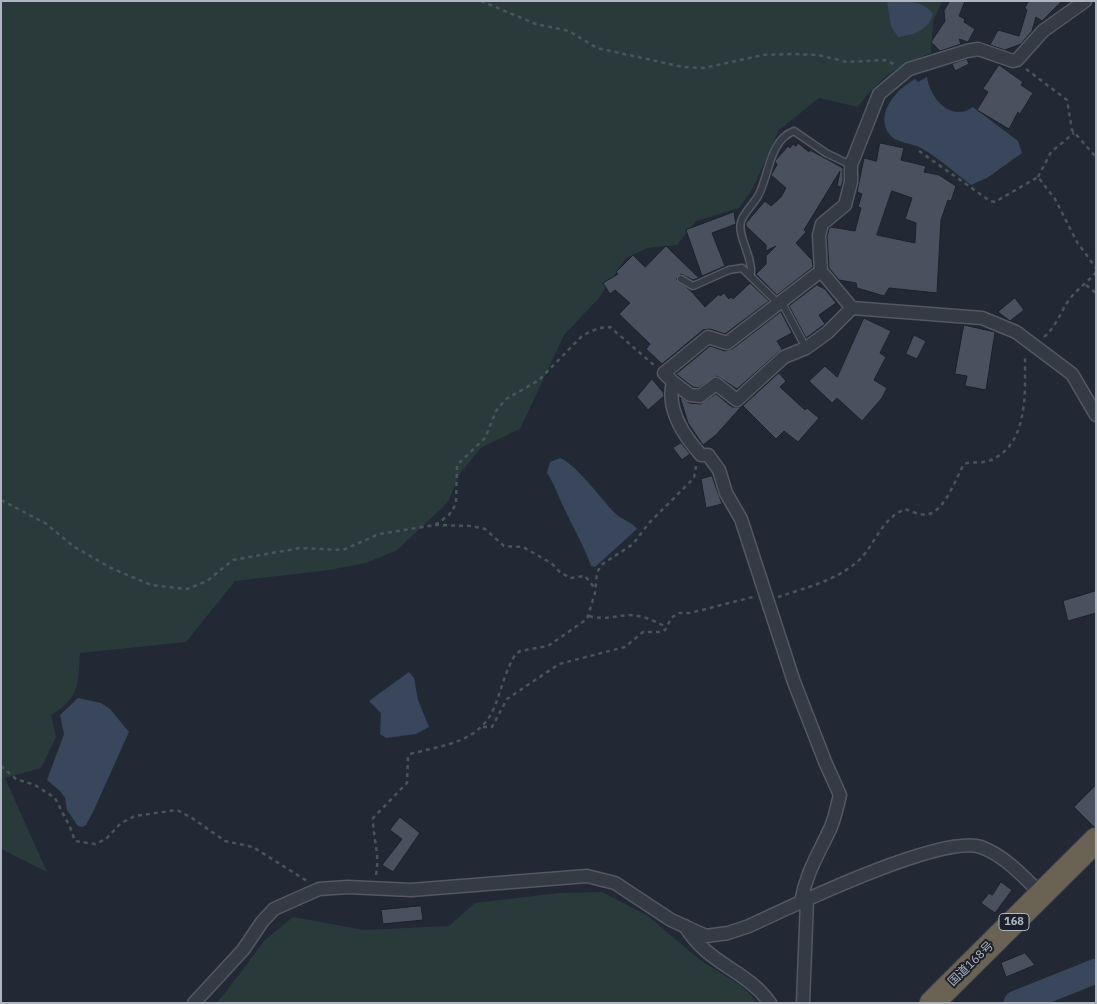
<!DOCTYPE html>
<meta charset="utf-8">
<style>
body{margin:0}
#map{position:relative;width:1097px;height:1004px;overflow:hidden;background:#222934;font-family:"IBM Plex Sans",sans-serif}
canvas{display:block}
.frame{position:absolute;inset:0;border:2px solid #b0b5c2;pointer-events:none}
</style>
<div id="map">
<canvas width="1097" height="1004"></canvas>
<div class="frame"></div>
</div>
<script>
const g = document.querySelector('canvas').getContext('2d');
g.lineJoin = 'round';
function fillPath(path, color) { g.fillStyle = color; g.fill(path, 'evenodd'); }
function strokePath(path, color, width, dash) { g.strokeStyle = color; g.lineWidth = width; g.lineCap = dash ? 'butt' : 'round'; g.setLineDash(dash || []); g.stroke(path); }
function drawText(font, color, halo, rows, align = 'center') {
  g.font = font + ' "IBM Plex Sans","Noto Sans JP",sans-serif'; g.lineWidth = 4; g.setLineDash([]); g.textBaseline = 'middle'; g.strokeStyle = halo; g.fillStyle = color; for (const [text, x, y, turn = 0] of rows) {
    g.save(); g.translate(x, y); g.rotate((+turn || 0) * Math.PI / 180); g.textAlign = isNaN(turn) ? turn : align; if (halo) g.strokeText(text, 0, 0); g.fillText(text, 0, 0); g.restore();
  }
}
fillPath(new Path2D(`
 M1,1H942L933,22L931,53C898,65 879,78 858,107L819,98L779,130L753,188L739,208L696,221L677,245L647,248L626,258L598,299L564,335L520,429L482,447L460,473L449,500L442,508L397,550L366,563L329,570L235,581L186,642L80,653C78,684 80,698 51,715L56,737L41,768L5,778L47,872L1,849Z
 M602,892L648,916L700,960L743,987L758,1003H216L225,993L265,940L293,917L364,930L449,926L475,903L559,893Z`), '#2a3a3b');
fillPath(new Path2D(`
 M887,1C903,1 924,0 933,14C930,29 912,36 898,37L891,26Z
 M927,77C930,98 951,123 973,107L1018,141L1022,153L987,178L971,185C954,172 939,158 921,148C912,143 896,143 890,135C873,114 898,88 915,79L918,82Z
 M560,458C577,465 601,499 615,513C622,520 632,522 637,529L595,567L591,566C584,545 573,528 564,508C558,496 555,485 547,473L550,462Z
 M409,672L414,678L418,700L429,727L416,734L386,738L380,734L381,713L369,701Z
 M78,698L101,703L110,709L129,732L93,812L86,825L82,827L78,826L67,810L65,798L61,792L47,780L64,734L60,715Z`), '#39465c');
strokePath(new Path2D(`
 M1016,1003L1096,971`), '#39465c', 25);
const building = new Path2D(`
 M950,1H965L959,16L965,19L964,22L975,29L968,42L959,39L961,44L940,51L931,42L945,21L944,11Z
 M1029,1H1062L1042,21L1036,17L1032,31L1021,44L1005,50L990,45L998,30L1019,36L1027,10L1025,8Z
 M967,59L969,64L955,71L952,64Z
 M999,65L1023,82L1021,85L1033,93L1020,114L1018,112L1009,129L977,110L988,92L983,89Z
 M798,143L809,152L810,150L843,168V181L841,187L837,186L840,171L804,230L806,232L796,243L812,260L813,267L777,295L756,274L766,264V256L776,246L766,251V245L746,226V223L765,201L771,206L781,197L786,188L771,175L777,165L775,161L788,146L790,148L793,144L796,146Z
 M880,143L904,148L901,160L926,166L924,172L939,175L956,186L951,201L948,200L941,220L937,293L889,288L884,296L857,288L856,283L839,280L829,268L827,236L829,229L831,227L855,231L861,208L858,207L862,194L857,192L864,158L876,161ZM892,191L912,198L905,219L916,223L915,243L877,235Z
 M734,212L736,224L712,233L725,266L702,276L686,230Z
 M666,246L699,278L693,280L681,274L676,279L691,291L705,307L719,294L720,296L724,293L729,299L731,297L733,299L750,283L769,301L725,334L710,329L703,330L662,364L646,349L650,344L619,314L630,303L615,290L610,294L603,283L618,274L616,272L633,255L645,267Z
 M817,285L825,289L836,303L819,315L825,324L806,338L789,306Z
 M1015,298L1024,310L1010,321L998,312Z
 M781,312L792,333L777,341L782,349L737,389L717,376L698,388L693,387L676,374L710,346L725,351L732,349Z
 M864,318L891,331L880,353L886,357L874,380L887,388L882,398L862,421L837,398L832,403L809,381L825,366L837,377Z
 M964,325L995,332L986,390L965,386L967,376L955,374Z
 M914,335L926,341L917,359L906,354Z
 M779,373L786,381L780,387L805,410L807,408L819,418L798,442L784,431L776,439L743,406Z
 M652,379L663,392L664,396L648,410L637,397Z
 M716,394L732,407H741L716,435L703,445L688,423L680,397L689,403L700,404Z
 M681,443L690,454L682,460L673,448Z
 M712,476L722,504L706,508L701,479Z
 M1096,591V613L1068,621L1063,601Z
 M1096,785V827H1094L1074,807Z
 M400,817L420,833L393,872L382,865L402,839L390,830Z
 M1001,882L1012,890L995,913L981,903L989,893L992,895Z
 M421,906L423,920L383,924L381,910Z
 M1025,953L1035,965L1006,977L1001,963Z`);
fillPath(building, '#49505e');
strokePath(building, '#1d222c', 1);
const lane = new Path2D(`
 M751,274C753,257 737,236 741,222C744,212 753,205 758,196C769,177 769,140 794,131L826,153L851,165
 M681,279L693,286L729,270L742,268L778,303
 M781,301L806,348`);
const street = new Path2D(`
 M821,271L819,235L822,224L845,205L851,182V165L879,94L909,69L967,51L978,49L1013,61L1017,60L1043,31L1085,1
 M673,382L690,395L700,396L716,384L737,400L784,357L806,348L827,333L852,308
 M801,902C806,873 818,855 830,829C835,819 837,806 840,795L826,764L794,682L741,519L726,493L719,470L708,455H701C683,435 666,409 673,382L664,373L708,337L727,343L821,271L852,308L982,318L1016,332L1072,374L1096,415
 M685,926C707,964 747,970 770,1003
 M194,1003L243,950L262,922L274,909L319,889L348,887L411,890L587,876L615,883L671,920L706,936L728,933L749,926C792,906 941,834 981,847C1005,856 1023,876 1041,894
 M803,1003L807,900`);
const highway = new Path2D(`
 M932,1003L1096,840`);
strokePath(lane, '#535863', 9);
strokePath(street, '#535863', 15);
strokePath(highway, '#404550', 26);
strokePath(new Path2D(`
 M481,1L536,24L569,31L597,48L683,67L704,68L763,55L793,54L818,55L847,62L885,60L896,65
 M1026,69L1067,100L1072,130L1096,157
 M919,151L990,201L995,202L1038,177L1055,199L1077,242L1096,268
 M1038,177L1051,152L1074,133
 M1086,285L1096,293
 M1044,337C1058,325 1062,307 1073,295C1080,287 1089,281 1096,272
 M1,500L45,523L73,546L111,568L151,585L187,589L207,581L233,560L300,548L343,550L379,534L435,525L449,515L456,504L457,465L485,438L496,411L506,399L539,380L583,335L599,328L610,327L655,366
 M435,525L472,526L485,529L504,546L523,547L551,563L560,572L570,578L585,576L594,587
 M778,597C805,588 842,579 862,557C877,540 882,519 905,509C913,512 923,517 932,513C947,505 956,478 964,464C973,461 983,464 991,460C1029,444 1025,390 1025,356
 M589,616C604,620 614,616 629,615C642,615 655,621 666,627
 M483,727H492L507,699L559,664L625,647L643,632H662L666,629L671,618L679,613H690L753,597
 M1,766L16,779L35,785L55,798L70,827L75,841L95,844L106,839L121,823L135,816L177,810L192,818L225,841L253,847L307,881
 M376,875C380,853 373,839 373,818L407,783L408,757L410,754C443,745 479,743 494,708C501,691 505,672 515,655L520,651L548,646L587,619L595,593L597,573L601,565L633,544L649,523L694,478L696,466`), '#48565a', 2.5, [4, 4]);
strokePath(lane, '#353b45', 6);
strokePath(street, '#353b45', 12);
strokePath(highway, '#6a6353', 24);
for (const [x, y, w] of [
 [1014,922,30]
]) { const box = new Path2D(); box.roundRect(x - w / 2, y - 8.5, w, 17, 4); g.fillStyle = '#1b202a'; g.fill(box); strokePath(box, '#b0b5c2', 1); }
drawText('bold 11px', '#b0b5c2', null, [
 ["168",1014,922]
]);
drawText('12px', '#b0b5c2', '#1b202a', [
 ["国道168号",971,964,-44]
]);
</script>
